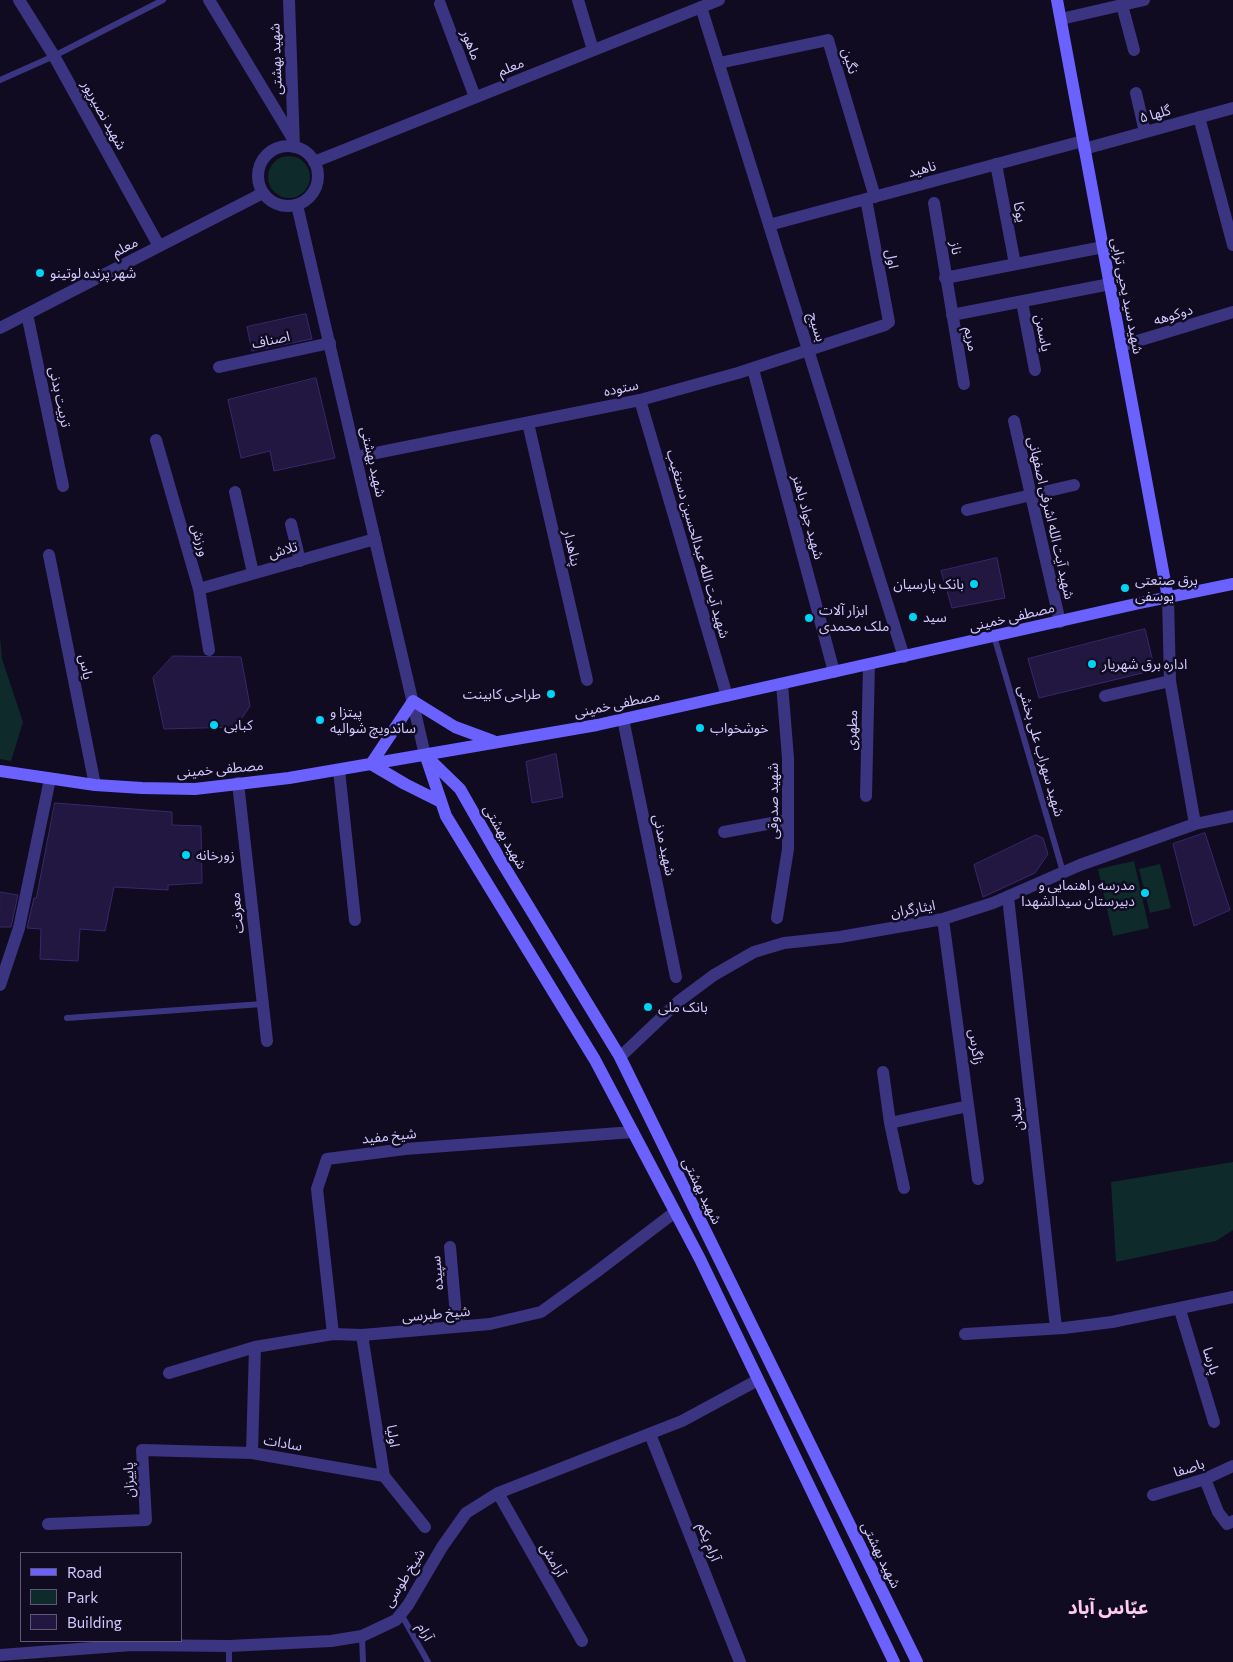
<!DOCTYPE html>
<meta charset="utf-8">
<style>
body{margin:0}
#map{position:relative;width:1233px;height:1662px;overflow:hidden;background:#100b20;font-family:Commissioner,sans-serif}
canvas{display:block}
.legend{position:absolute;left:20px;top:1552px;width:162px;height:90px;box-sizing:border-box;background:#100b20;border:1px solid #5e5779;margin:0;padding:6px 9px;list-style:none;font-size:15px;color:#d2caff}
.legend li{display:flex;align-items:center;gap:10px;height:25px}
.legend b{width:25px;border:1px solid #5e5779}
</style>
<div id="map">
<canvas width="1233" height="1662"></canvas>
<ul class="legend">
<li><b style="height:6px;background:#6a61ff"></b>Road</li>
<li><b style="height:14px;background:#0e2a2a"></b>Park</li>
<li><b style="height:14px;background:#211741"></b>Building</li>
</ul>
</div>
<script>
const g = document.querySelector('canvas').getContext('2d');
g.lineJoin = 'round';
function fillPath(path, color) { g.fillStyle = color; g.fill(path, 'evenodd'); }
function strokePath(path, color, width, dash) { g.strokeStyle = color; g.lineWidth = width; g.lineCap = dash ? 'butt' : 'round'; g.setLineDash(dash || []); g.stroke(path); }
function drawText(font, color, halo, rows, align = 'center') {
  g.font = font + ' Commissioner,"Noto Sans Arabic",sans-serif'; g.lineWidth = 5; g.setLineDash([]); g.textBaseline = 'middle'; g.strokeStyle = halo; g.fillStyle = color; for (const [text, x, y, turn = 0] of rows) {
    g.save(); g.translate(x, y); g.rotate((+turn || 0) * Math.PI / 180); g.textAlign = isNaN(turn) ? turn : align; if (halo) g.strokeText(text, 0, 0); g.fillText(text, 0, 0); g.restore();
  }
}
fillPath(new Path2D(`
 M268 177a21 21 0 1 1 42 0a21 21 0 1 1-42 0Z
 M0,636L2,659L23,722L11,761L0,759Z
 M1134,861L1149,928L1113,936L1098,869Z
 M1160,864L1171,908L1150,913L1139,869Z
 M1233,1162V1230L1216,1241L1116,1262L1111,1182Z`), '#0e2a2a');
const building = new Path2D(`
 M306,314L312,339L252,351L247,327Z
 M316,378L335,458L274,471L270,451L241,458L228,400Z
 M997,558L1005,598L952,608L941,571Z
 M1145,629L1155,670L1039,698L1028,659Z
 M173,656L241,657L250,706L236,727L164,729L153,678Z
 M556,754L563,797L532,803L526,762Z
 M55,803L172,812V825L201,826L202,883L168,885V890L114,887L105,931L80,929L78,961L40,959L41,929L27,928L34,898H36Z
 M1205,833L1230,910L1194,926L1173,844Z
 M1036,835L1043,838L1048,854L1035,873L983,897L974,865Z
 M0,892L18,895L11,927H0Z`);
fillPath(building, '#211741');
strokePath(building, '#38286e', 1);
strokePath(new Path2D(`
 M0,80L54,56L163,0
 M994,636L1063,872
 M67,1018L262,1004
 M401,1614L428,1662
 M362,1636L363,1662
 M229,1646V1662`), '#3a3481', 6);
strokePath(new Path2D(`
 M19,0L54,56L159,246
 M209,0L293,139
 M578,0L593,50
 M440,4L475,97
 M1122,5L1134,50
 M1061,19L1144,0
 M719,63L828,40L875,197
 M1136,93L1145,132
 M1199,117L1233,245
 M1084,149L1233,108
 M996,164L1015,264
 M934,203L964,384
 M769,225L1083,141
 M945,278L1103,247
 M1022,302L1035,370
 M27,314L63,486
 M952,315L1110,284
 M1121,346L1233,312
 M219,367L330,343
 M753,369L834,672
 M640,400L727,696
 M1014,421L1060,622
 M528,423L587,680
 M156,440L199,589L209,650
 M356,457L640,400L738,373L885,325L889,322L866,199
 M235,492L253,573
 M967,510L1074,485
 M291,524L300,561
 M49,555L95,785
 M199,589L375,539
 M1168,598L1170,681L1195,824
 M1105,696L1170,681
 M623,719L676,977
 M339,770L355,920
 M238,783L267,1041
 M866,796L869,664
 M724,832L788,820
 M1008,897L1056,1328
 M777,918L788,849V758L782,684
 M943,919L978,1179
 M0,985L19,928L50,779
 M620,1057L679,1001L714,975L754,952L784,943L840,937L943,919L993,903L1080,865L1195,824L1233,816
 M883,1072L890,1123L904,1188
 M890,1123L968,1106
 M450,1247L457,1327
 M1180,1310L1214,1422
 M333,1334L317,1189L327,1159L405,1149L633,1132
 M965,1334L1064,1328L1112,1322L1233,1297
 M362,1335L384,1476L425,1527
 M255,1347L252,1453L384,1476
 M169,1373L255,1347L333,1334L362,1335L490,1324L541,1312L595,1273L675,1212
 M650,1434L740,1662
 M1205,1479L1218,1512L1227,1524L1233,1521
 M498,1493L582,1641
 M1153,1495L1205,1479L1233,1466
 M48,1524L146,1520L142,1450L252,1453
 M0,1655L132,1645L229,1646L331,1641L362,1636L396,1620L408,1605L442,1547L466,1513L498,1493L682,1421L758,1380`), '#3a3481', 12);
strokePath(new Path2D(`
 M289,0L294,147
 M701,7L904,657
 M258 176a30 30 0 1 1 60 0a30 30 0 1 1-60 0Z
 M314,162L719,0
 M297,205L425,755
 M0,328L263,193`), '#3a3481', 12);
strokePath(new Path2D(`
 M1057,0L1168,598
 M425,755L460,789L501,861L620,1057L917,1662
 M426,757L446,816L595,1060L700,1259L894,1662
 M0,771L95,785L142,788L195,789L289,778L597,725L1140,603L1233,584
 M441,802L405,784L371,764L413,701L455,727L493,741`), '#6a61ff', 12);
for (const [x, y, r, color] of [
 [40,273,5,"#00d4f5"],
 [974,584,5,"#00d4f5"],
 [1125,588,5,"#00d4f5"],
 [913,617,5,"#00d4f5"],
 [809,618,5,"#00d4f5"],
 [1092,664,5,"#00d4f5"],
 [551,694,5,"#00d4f5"],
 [320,720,5,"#00d4f5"],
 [214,725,5,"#00d4f5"],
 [700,728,5,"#00d4f5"],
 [186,855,5,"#00d4f5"],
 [1145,893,5,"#00d4f5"],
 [648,1007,5,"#00d4f5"]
]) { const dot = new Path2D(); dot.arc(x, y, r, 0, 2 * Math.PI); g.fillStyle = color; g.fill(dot); strokePath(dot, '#100b20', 2); }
drawText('14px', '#d2caff', '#100b20', [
 ["ماهور",471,45,69],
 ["شهید بهشتی",276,59,-92],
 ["نگین",850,61,73],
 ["معلم",511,67,-22],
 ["گلها ۵",1155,114,-16],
 ["شهید نصیرپور",104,115,61],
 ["ناهید",922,169,-15],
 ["یوکا",1020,212,79],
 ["معلم",125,247,-27],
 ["ناز",956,248,81],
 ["اول",892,259,80],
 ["شهید سید یحیی ترابی",1127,296,79],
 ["دوکوهه",1173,315,-17],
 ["بسیج",817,327,73],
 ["یاسمن",1043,333,79],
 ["مریم",971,339,80],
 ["اصناف",271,340,-12],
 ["ستوده",621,388,-12],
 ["تربیت بدنی",60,397,78],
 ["شهید بهشتی",373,462,77],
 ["شهید جواد باهنر",808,517,75],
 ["شهید آیت الله اشرفی اصفهانی",1051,518,77],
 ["ورزش",200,540,74],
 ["شهید آیت الله عبدالحسین دستغیب",698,544,74],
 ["پناهدار",572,548,77],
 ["تلاش",283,550,-16],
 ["مصطفی خمینی",1012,617,-13],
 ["یاس",86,667,79],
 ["مصطفی خمینی",617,704,-12],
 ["مطهری",852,730,-88],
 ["شهید سهراب علی بخشی",1041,751,74],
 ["مصطفی خمینی",220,769,-5],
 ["شهید صدوقی",773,801,-90],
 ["شهید بهشتی",505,837,60],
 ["شهید مدنی",664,845,78],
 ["ایثارگران",913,909,-10],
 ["معرفت",237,913,-96],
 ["زاگرس",976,1047,82],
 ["سبلان",1017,1114,-96],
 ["شیخ مفید",389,1136,-6],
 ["شهید بهشتی",702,1191,64],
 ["سپیده",437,1273,-95],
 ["شیخ طبرسی",436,1314,-5],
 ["پارسا",1211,1361,73],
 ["اولیا",393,1436,81],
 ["سادات",283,1443,10],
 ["باصفا",1189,1468,-18],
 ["پاییزان",129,1480,-93],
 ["آرام یکم",709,1542,69],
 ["شهید بهشتی",881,1555,64],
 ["آرامش",553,1560,60],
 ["شیخ طوسی",404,1578,-58],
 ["آرام",425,1632,61]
]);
drawText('14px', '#d2caff', '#100b20', [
 ["شهر پرنده لوتینو",50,273],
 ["برق صنعتی",1135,580],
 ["یوسفی",1135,596],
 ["بانک پارسیان",964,584,"right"],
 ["ابزار آلات",819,610],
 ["ملک محمدی",819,626],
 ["سید",923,617],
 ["اداره برق شهریار",1102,664],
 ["طراحی کابینت",541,694,"right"],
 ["پیتزا و",330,712],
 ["ساندویچ شوالیه",330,728],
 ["کبابی",224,725],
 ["خوشخواب",710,728],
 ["زورخانه",196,855],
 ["مدرسه راهنمایی و",1135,885,"right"],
 ["دبیرستان سیدالشهدا",1135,901,"right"],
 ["بانک ملی",658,1007]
], 'left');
drawText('bold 19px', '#ffcceb', '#100b20', [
 ["عبّاس آباد",1108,1608]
]);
</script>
